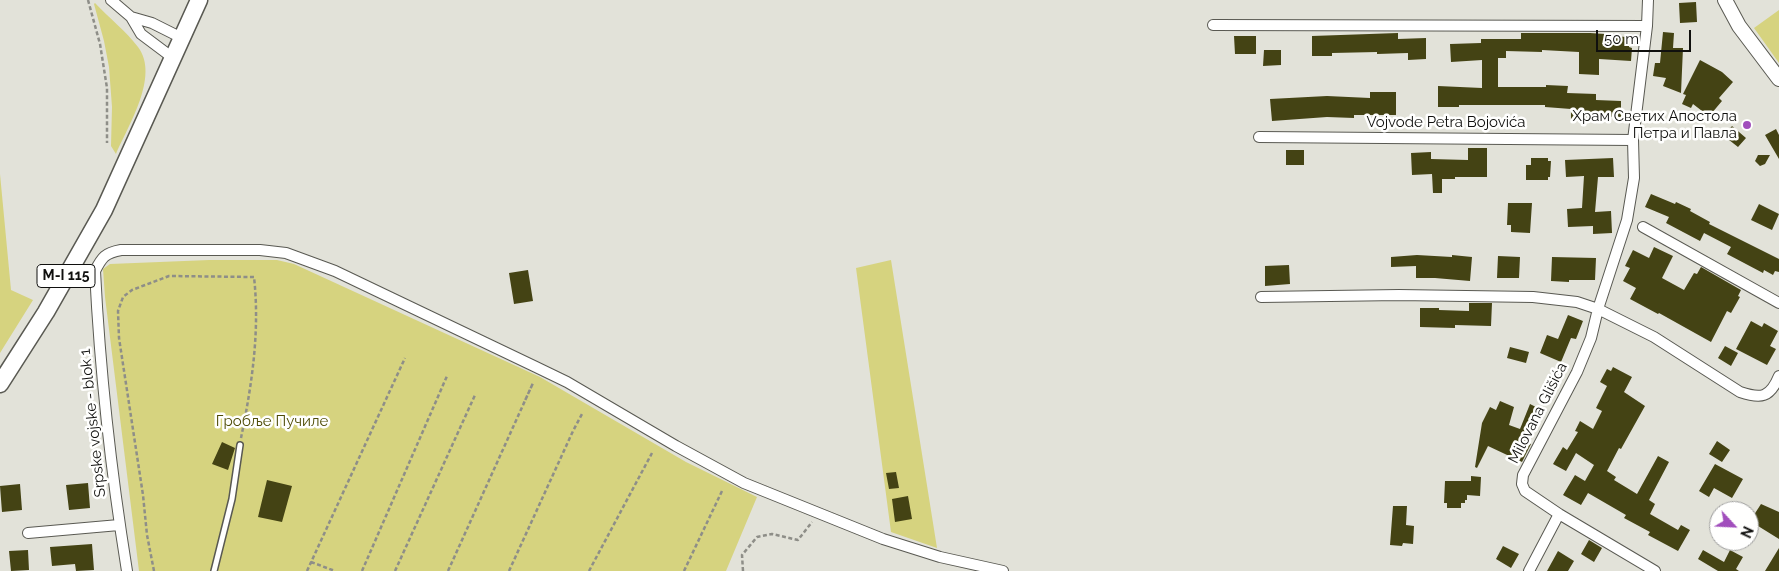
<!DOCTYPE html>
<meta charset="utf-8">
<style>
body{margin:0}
#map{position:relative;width:1779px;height:571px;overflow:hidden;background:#e2e2d9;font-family:Raleway,sans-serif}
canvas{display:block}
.north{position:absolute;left:1709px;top:501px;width:50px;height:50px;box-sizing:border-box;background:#fffffe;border:1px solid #9f9f9e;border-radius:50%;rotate:115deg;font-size:14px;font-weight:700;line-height:20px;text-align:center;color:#10100e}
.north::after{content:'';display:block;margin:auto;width:18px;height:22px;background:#a14ebc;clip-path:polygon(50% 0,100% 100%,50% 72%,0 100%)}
.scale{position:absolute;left:1596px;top:30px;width:95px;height:22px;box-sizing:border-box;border:2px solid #10100e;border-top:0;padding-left:6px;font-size:15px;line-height:18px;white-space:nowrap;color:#10100e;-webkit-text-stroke:4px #fffffe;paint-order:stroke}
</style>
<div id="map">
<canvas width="1779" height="571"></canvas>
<div class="north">N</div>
<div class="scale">50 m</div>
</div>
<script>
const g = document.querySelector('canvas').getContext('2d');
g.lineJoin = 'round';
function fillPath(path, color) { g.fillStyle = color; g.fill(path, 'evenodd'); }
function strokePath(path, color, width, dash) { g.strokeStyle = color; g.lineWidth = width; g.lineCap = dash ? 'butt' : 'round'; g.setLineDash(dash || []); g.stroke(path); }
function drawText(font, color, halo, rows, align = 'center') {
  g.font = font + ' Raleway,sans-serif'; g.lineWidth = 5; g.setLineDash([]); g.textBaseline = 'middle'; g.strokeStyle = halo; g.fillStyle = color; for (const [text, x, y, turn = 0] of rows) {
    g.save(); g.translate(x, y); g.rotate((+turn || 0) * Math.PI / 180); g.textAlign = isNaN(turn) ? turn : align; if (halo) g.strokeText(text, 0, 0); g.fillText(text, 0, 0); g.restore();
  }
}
fillPath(new Path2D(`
 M95,3C109,18 126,31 138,47C160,76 128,126 116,154L111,146L112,107L109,67L104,41L94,4Z
 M1779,10V63L1754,28Z
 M0,174L11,290L33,300L0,353Z
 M209,260H277L294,264L540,377L686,462L757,497L726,571H139L105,297L103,269L110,264Z
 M891,260L937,548L891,532L856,268Z`), '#d6d37f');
fillPath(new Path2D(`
 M1696,2L1697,22L1680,23L1679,3Z
 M1663,32L1674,33L1673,48H1683L1681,93L1663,86L1666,78L1653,76L1655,63H1660Z
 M1398,33V39L1426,38V59L1408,60V53L1377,54V52L1332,53V56H1312V36Z
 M1521,33H1590L1605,34V36L1629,37V47L1632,48L1631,61L1599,59V75L1579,74V52L1542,50V52L1506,51V58H1498V87H1546V85L1568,86L1567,93L1596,94V100L1621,101V117L1595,116V120L1571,119V109L1545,107V105H1459V107H1438V86L1482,88V60L1451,62L1450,44L1481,43V39H1521Z
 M1234,36H1256V54H1235Z
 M1264,50H1281V65L1263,66Z
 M1700,60L1722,72L1733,82L1719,98L1722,101L1711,114L1708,112L1706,114L1693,104L1691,108L1682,104L1686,95L1683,94Z
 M1370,92H1396V115H1354V118L1327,117L1272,121L1270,99L1327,96L1370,98Z
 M1732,126L1746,138L1738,147L1724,136Z
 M1776,129L1779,135V159L1765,135Z
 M1468,148H1487V177H1455V179H1442V193H1433L1432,174L1412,175L1411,153L1431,152V159L1468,160Z
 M1286,150H1304V165H1286Z
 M1758,155H1770L1765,164L1760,166L1755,161Z
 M1531,158H1548V161H1551L1550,177H1548V180H1526V165H1531Z
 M1613,158L1614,177H1598L1595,212L1611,211L1612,233L1593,234V226L1568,227L1567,209L1582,208L1584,176L1566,177L1565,160Z
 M1651,194L1675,204L1676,202L1691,209L1690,211L1710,222L1709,224L1779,259V272L1775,271L1773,275L1764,270L1763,273L1727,254L1731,247L1704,233L1700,241L1666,223L1669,217L1645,207Z
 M1508,203H1532L1530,233L1511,232V225H1507Z
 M1759,204L1779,214L1772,230L1751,220Z
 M1654,247L1673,256L1662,278L1684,290L1694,273L1697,274L1701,267L1741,290L1738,296L1740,297L1731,313L1727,311L1711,342L1659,313L1658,314L1630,299L1636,288L1623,281L1630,268L1625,266L1633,250L1649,258Z
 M1417,255L1452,257V255L1472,257L1470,281L1435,278H1416V266L1391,267V257Z
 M1498,256L1520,257L1519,278H1497Z
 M1552,257L1596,258L1595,280H1569V282L1551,281Z
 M1289,265L1290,284L1265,286V266Z
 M528,270L533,301L514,304L509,273Z
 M1469,303H1492L1491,326L1455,325V328L1420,327V308H1439V310L1469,311Z
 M1568,315L1583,321L1576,339L1571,338L1561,362L1540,353L1547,335L1558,339Z
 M1751,321L1762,327L1764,323L1778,331L1770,346L1776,349L1767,365L1736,349Z
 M1725,346L1738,353L1731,366L1718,358Z
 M1510,347L1529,352L1526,363L1507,358Z
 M1613,367L1632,377L1624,392L1645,406L1621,449L1619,448L1607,471L1616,477L1614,480L1637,494L1658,456L1669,462L1649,500L1655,504L1650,514L1678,530L1681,525L1690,530L1678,551L1648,535L1650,532L1624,518L1626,515L1588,493L1581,505L1563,495L1575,475L1585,481L1594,465L1576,453L1566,471L1553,464L1563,447L1567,450L1578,432L1575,431L1580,421L1593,429L1602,411L1596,408L1607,386L1600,382L1607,369L1611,371Z
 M1500,401L1514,407L1509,425L1520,429L1530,404L1544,411L1528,442L1531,444L1522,462L1488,446L1477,468L1475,467L1482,423L1490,407L1496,410Z
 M1717,441L1730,450L1722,462L1709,454Z
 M222,442L235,448L228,470L212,464Z
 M1715,464L1743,479L1732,498L1714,488L1709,497L1699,491Z
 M896,472L899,488L889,489L886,473Z
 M1471,476L1481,477L1480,496L1467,495V500H1465V503H1461V508H1447V503H1444L1445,481H1471Z
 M267,480L292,486L282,522L258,517Z
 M88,483L90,508L69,510L66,485Z
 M20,484L22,510L2,512L0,486Z
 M908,496L912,519L895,522L892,499Z
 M1761,504L1779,512V539L1750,521Z
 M1393,506H1407L1406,525L1414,526L1413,544L1403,543L1402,546L1390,545Z
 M1589,540L1602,548L1594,562L1581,554Z
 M92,544L94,570L76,571L75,564L52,566L50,547Z
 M1503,546L1519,554L1511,568L1496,559Z
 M1779,548V571H1765Z
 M28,550L29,570L11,571L9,551Z
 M1703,550L1724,562L1730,550L1743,557L1736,569L1739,571H1718L1698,559Z
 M1558,551L1574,561L1568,571H1547Z`), '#444314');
const lane = new Path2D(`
 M214,571L232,499L240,445`);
const street = new Path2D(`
 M111,0L131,17L141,34L173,58
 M131,17L152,23L182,38
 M1213,25L1647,26
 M1259,137L1633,140
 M1643,227L1779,303
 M1261,297L1399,295L1533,297L1577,302L1598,309L1654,337L1740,392C1761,399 1770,398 1779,376
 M1559,514L1655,571
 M28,533L119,525
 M127,571C111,472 100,372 95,271C102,257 105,253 121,250H260L286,253L335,271L536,367L567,382L676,446L744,483L883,539L940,557L1003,571
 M1529,571L1559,514L1525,491L1522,484L1523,475L1577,372L1591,338L1598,309L1627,220L1634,178L1633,140L1647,26L1648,0`);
const secondary = new Path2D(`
 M1725,0L1739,26L1779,79`);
const primary = new Path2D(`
 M0,384L46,312L104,210L199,0`);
strokePath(lane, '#595952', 8);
strokePath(street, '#595952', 12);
strokePath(secondary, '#595952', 16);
strokePath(primary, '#595952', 19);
strokePath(new Path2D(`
 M88,0L100,44L107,88V143
 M311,562L335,571
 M154,571L147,535L143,495L119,338L118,311L123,297L132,290L169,276L254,277C260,331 252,384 241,438
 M307,571L405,358
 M362,571L447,376
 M395,571L475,395
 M448,571L533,383L523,405
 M509,571L573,431L582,414
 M589,571L652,453
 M684,571L722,491
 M743,571L742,555L757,537L772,534L798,540L812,522`), '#8e8e88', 2.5, [4, 2.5]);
strokePath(lane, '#fff', 5);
strokePath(street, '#fff', 10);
strokePath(secondary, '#fff', 14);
strokePath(primary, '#fff', 16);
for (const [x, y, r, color] of [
 [1747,125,5,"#a14ebc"]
]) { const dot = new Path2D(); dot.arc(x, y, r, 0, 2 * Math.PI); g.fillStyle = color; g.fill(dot); strokePath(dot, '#fffffe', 2); }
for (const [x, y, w] of [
 [66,276,58]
]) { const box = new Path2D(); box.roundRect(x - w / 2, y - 11.5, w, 23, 4); g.fillStyle = '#fffffe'; g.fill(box); strokePath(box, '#10100e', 1); }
drawText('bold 14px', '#10100e', null, [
 ["M-I 115",66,276]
]);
drawText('15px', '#10100e', '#fffffe', [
 ["Храм Светих Апостола",1737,116],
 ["Петра и Павла",1737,133]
], 'right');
drawText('15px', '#10100e', '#fffffe', [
 ["Vojvode Petra Bojovića",1446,122],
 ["Milovana Glišića",1538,413,-63],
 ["Srpske vojske - blok 1",93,423,-96]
]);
drawText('15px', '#4f4c06', '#fffffe', [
 ["Гробље Пучиле",272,421]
]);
</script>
